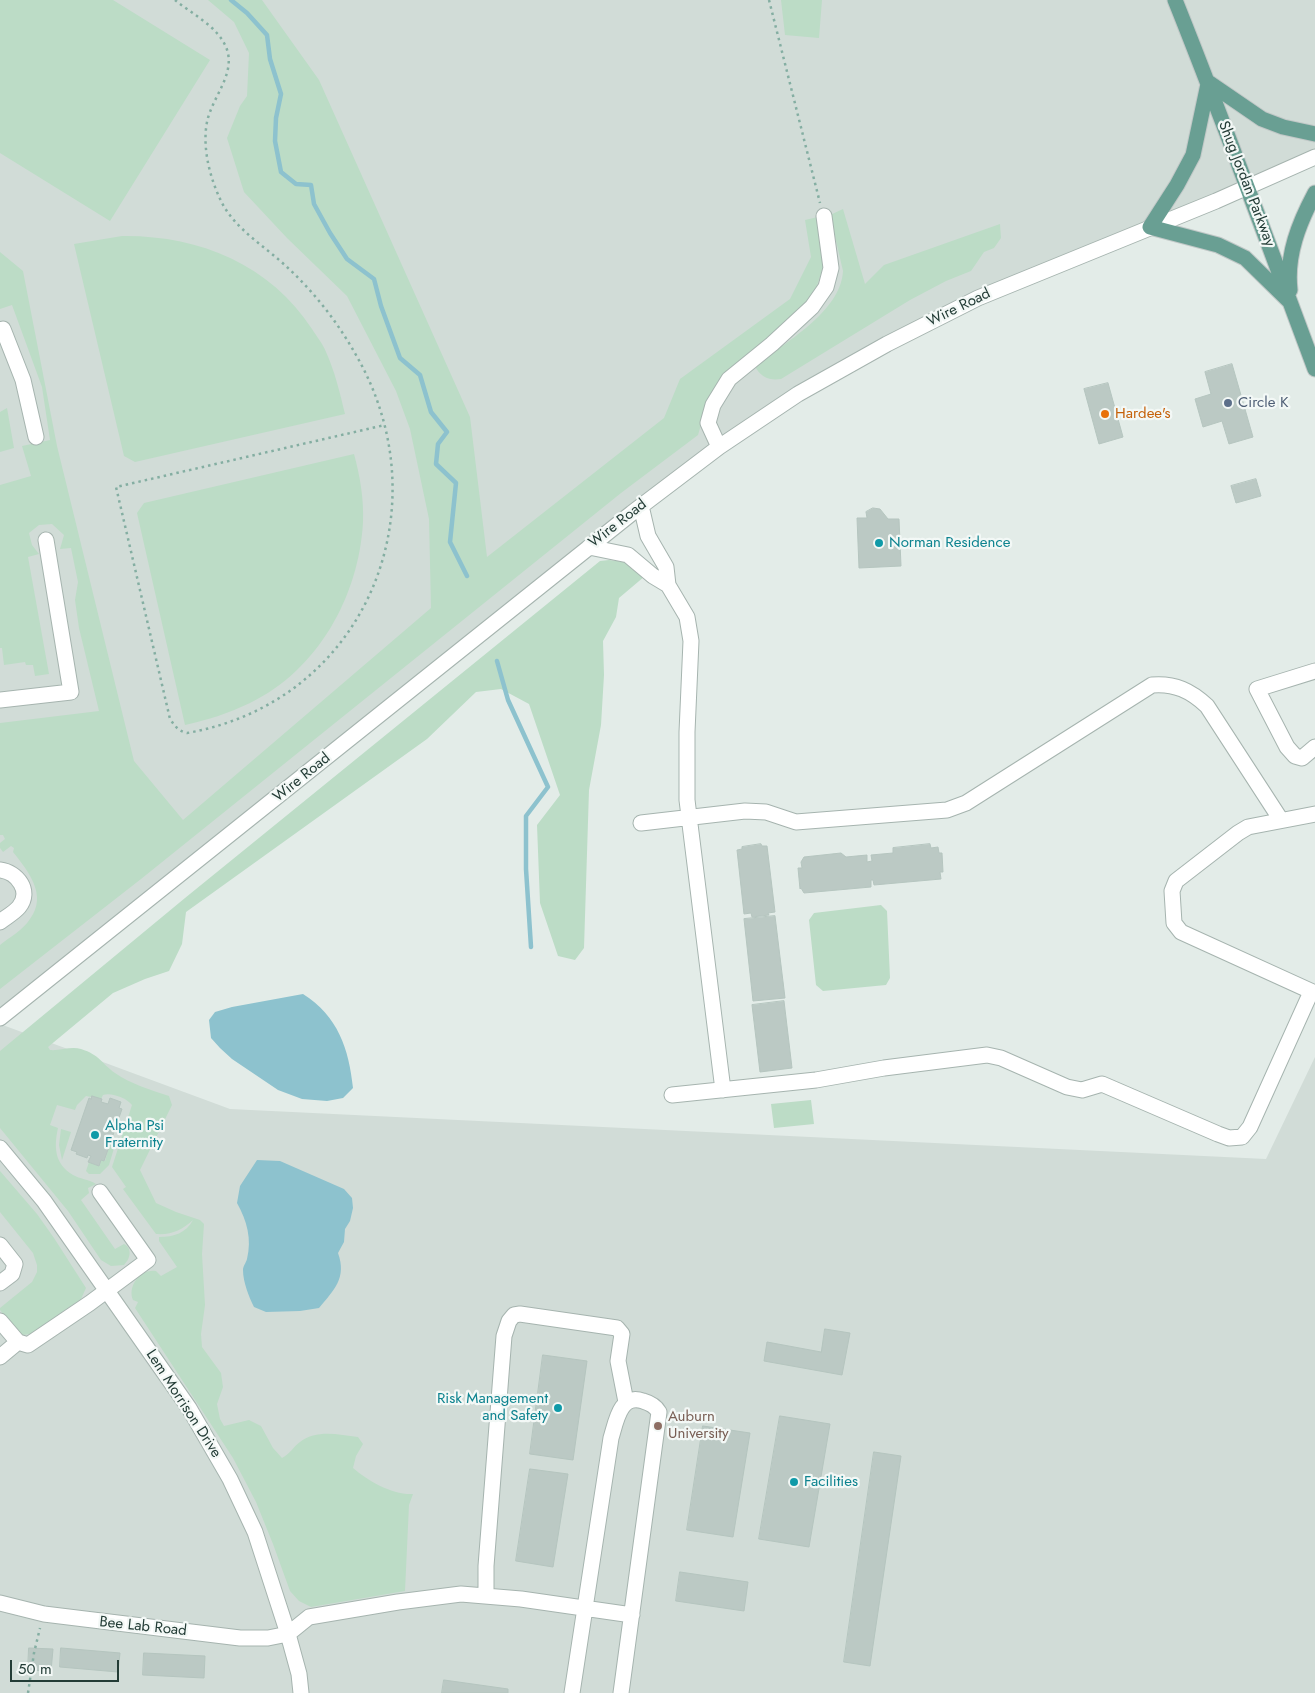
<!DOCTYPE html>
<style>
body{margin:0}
#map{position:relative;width:1315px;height:1693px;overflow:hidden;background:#e3ece8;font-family:Jost,sans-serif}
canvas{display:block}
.scale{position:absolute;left:10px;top:1660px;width:109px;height:22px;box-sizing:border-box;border:2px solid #233c36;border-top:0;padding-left:6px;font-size:15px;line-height:18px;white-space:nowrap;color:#233c36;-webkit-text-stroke:4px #f3f8f6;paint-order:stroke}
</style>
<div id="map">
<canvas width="1315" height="1693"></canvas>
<div class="scale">50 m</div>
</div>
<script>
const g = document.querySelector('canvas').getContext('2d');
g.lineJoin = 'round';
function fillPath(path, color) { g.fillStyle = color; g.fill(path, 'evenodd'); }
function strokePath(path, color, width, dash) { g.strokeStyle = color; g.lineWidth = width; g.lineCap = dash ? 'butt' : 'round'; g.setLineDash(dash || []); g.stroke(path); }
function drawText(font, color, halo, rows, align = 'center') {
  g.font = font + ' Jost,sans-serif'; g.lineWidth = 4.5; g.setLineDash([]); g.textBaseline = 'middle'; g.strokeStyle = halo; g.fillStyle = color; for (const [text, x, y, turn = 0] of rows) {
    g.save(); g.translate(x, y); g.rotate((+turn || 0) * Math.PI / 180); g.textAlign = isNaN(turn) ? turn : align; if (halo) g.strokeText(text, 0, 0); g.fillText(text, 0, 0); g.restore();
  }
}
fillPath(new Path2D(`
 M0,0H1315V157L978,298L719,447L0,1018Z
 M0,1024L230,1109L1266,1159L1315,1057V1693H0Z`), '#d1dcd7');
fillPath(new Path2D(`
 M0,0H113L210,60L110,221L0,153Z
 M208,0H262L319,80L470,417L487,557L664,418L680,379L790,299L811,257L805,220L818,217L823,267L816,289L804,306L726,373L707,404L698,435L621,493L141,879L0,989V945C10,937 23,930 30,919C48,895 28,871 13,852L14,848L11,846L3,852L0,848V843L5,839L3,835H0V723L99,711L79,628L75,600L78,582L71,548L60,549L64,535L52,524L39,525L29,533L32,545L39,554L28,557L49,674L35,676L33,665H26L25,662L4,665L2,648H0V485L31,476L22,446L50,440L42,387L12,305L0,309V252L23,271L57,446L134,761L183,820L431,608L429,519L410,429L396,391L347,296L287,238L244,192L227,138L240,106L247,96L249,53L234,22Z
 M781,0H822L819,38L785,35Z
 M843,209L865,284L884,265L1000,224L1001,238L994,248L984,252L971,271L946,281L910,300L781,379C770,381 760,377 755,366C784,343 841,312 843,271L830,215Z
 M122,236C198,235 270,264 312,329C317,337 323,344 326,352C335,372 340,393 345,414L135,462L124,456L74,244Z
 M7,408L14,448L0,452V412Z
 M354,454C360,476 364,499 363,522C359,596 318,670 250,703C229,713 208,720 185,725L137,513L144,503Z
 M609,560L625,562L645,576L619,598L616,617L603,641L604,675L601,725L589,790L584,948L575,960L558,956L540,903L537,825L560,795L529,704L501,689L476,692L427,739L186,912L182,944L169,971L145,979L113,993L48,1047L50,1050C60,1051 71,1046 81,1049C100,1055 101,1063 115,1073C131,1084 151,1090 169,1096L172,1105L140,1170L156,1203L176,1212L200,1220L204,1224L202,1254L205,1305L201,1334L202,1347L221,1373L223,1387L217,1404L220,1419L224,1426L249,1420L261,1426L273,1448L282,1458C290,1454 293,1447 300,1442C317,1429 339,1435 358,1437L363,1444L356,1456L353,1468C368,1481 392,1495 413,1494L409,1505L405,1591L311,1607L299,1601L290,1591L273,1544L256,1502L233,1458L135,1308L138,1302L133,1300C127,1286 141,1268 156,1271L161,1276L177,1267L159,1241V1237C174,1237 186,1233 193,1220C182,1230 172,1235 156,1234L123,1189L126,1187L112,1167L132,1105C127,1098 111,1092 103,1095L101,1099L86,1096L77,1105L75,1110L57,1105L50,1125L58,1128C54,1146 54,1164 73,1175C80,1179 88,1179 96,1184L88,1188L89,1193L81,1200L115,1249L124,1244C133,1249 130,1259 124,1265L111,1266L101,1260L68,1211L0,1128V1051L185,898L600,561Z
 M881,905L887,911L890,978L886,985L823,991L816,985L809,920L814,913Z
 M811,1100L814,1124L774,1128L771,1104Z
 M61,1129L71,1132L62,1160L59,1145Z
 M110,1143L115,1145L109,1165L100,1174H89L86,1171L89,1162L99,1166L101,1160L105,1161Z
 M0,1171L37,1214L54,1238L86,1288L81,1299L30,1334L23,1335L19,1333L0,1310V1308L32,1282L37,1272V1265L33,1253L0,1212Z`), '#bcdcc6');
fillPath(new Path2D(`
 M303,994C338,1016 349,1049 353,1088L343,1098L327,1101L302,1099L278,1090L232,1059L220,1048L211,1038L209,1020L215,1012L232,1007Z
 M257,1160L280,1161L344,1189L352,1198L353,1208L350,1221L345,1229L344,1242L338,1253C347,1278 334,1290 319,1308L300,1311L266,1312L254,1307C249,1297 243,1282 243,1270C243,1266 246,1263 247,1259C252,1239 247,1221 237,1203L240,1186Z`), '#8dc2ce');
strokePath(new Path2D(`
 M231,0L247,13L267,35L270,59L281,94L276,118L275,141L281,172L296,184L311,185L314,204L330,233L347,259L374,279L381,306L400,358L420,375L431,412L447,432L438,444L436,464L456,483L450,542L467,576
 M497,661L508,700L548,787L526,816V869L531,947`), '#8dc2ce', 4.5);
const building = new Path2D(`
 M1232,364L1253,437L1229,444L1222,421L1203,427L1195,399L1211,394L1205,372Z
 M1108,383L1123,437L1099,444L1084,389Z
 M1256,479L1261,496L1236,503L1231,486Z
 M873,508L880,509L888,519H899L901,566L859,568L857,518H867L866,512Z
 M761,844L762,846H767L775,912L768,913L769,915L752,917L751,913L744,914L737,850L742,849V847Z
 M930,844L931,848L938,847L939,853H942L943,872H940L941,879L874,885L873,880H871V887L804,893L801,888L800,889L798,868H802L801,862L804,857L841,853L846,857L867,855V862L872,861L871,855L893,853V848Z
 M775,916L785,998L753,1001L744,919Z
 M784,1001L792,1068L760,1072L752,1005Z
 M92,1096L102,1099L101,1102L108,1104L110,1098L121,1102L119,1108L122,1109L104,1161L101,1160L99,1166L88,1162L91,1156L88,1155L87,1158L76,1154L77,1152L71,1150L89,1098L91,1099Z
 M825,1329L850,1333L842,1375L764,1361L767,1342L821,1352Z
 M543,1355L587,1361L573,1460L530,1454Z
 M780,1416L830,1424L809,1547L759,1539Z
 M703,1426L750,1433L733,1537L687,1530Z
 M874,1452L901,1456L870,1666L844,1662Z
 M530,1469L568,1474L553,1567L516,1561Z
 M680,1572L748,1582L744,1611L676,1601Z
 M29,1648L53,1649L51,1671L28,1670Z
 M61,1648L120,1653L118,1672L60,1667Z
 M144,1653L205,1656L204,1678L143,1675Z
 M444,1680L508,1689V1693H442Z`);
fillPath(building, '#bbc9c4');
strokePath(building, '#b5c5bf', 1);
const minor = new Path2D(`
 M0,330L3,329L23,380L36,437
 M719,447L708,423L713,405L729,379L772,344L812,307L826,287L831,268L824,216
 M641,506L648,536L666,567L668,585L687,617L691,641L687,732V800L723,1090
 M589,547L628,555L653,576L668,585
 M1315,671L1257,689L1287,747L1295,756L1302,758L1315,747
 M0,700L71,692L46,540
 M1315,814L1248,827L1238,833L1176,881L1172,891L1174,923L1181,932L1315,993
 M641,823L745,811L766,812L796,822L947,810L966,803L1152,685C1175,683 1191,691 1207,706L1281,820
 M0,870C17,872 32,891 19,907C14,913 6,917 0,922
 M0,1018L632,513L719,447L798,394L887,344L978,298L1216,201L1315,157
 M672,1095L816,1080L884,1068L987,1055L1001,1058L1067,1087L1082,1090L1102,1084L1218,1134L1229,1138L1242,1137L1250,1127L1311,992
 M0,1148L44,1201L189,1408L230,1479L255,1532L288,1634L299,1674L301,1693
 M0,1245L15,1264L12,1274L0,1283
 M0,1321L18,1342L28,1345L90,1303L148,1260L100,1192
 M0,1357L18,1342
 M486,1596V1566L504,1336L509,1321L514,1315L520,1314L617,1328L622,1334L618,1361L626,1402
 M0,1603L44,1614L240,1638H268L288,1634L309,1617L398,1602L461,1594L521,1599L632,1615
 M572,1693L611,1438C616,1422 620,1393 643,1401C650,1403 656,1407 659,1412L621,1693`);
const major = new Path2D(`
 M1175,0C1224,122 1269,246 1315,369
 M1208,82L1262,119L1283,127L1315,134
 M1208,84L1193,155L1177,185L1150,227L1218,245L1245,258L1289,301
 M1290,290C1286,255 1299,223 1315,193`);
strokePath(minor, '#a6b4af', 17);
strokePath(major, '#c1c8c7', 17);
strokePath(new Path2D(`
 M175,0C192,14 217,26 226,47C237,73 212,97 207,122C202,148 210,179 222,203C237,231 265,246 288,268C315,293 338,323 356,355C445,509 365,702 187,733C178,731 175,726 170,719L116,487L385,425
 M769,0L820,203
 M28,1693L34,1653L40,1628`), '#84aea2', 2.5, [2.5, 4]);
strokePath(minor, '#fff', 15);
strokePath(major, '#699f93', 15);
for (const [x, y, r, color] of [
 [1228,403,5,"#5c6f8a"],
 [1105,414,5,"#e8710a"],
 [879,543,5,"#0f9aa8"],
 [95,1135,5,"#0f9aa8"],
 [558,1408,5,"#0f9aa8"],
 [658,1426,5,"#8d6e63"],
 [794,1482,5,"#0f9aa8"]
]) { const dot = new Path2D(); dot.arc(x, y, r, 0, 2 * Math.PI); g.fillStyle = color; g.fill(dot); strokePath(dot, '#f3f8f6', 2); }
drawText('15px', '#233c36', '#f3f8f6', [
 ["Shug Jordan Parkway",1246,184,69],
 ["Wire Road",959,308,-26],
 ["Wire Road",618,524,-38],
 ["Wire Road",302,778,-39],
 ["Lem Morrison Drive",183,1404,57],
 ["Bee Lab Road",143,1627,6]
]);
drawText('15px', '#4e5e75', '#f3f8f6', [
 ["Circle K",1238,403]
], 'left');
drawText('15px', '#c56008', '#f3f8f6', [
 ["Hardee's",1115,414]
], 'left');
drawText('15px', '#0d838f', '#f3f8f6', [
 ["Norman Residence",889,543],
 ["Alpha Psi",105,1126],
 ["Fraternity",105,1143],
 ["Risk Management",548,1399,"right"],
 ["and Safety",548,1416,"right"],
 ["Facilities",804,1482]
], 'left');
drawText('15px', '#785e54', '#f3f8f6', [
 ["Auburn",668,1417],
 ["University",668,1434]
], 'left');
</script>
